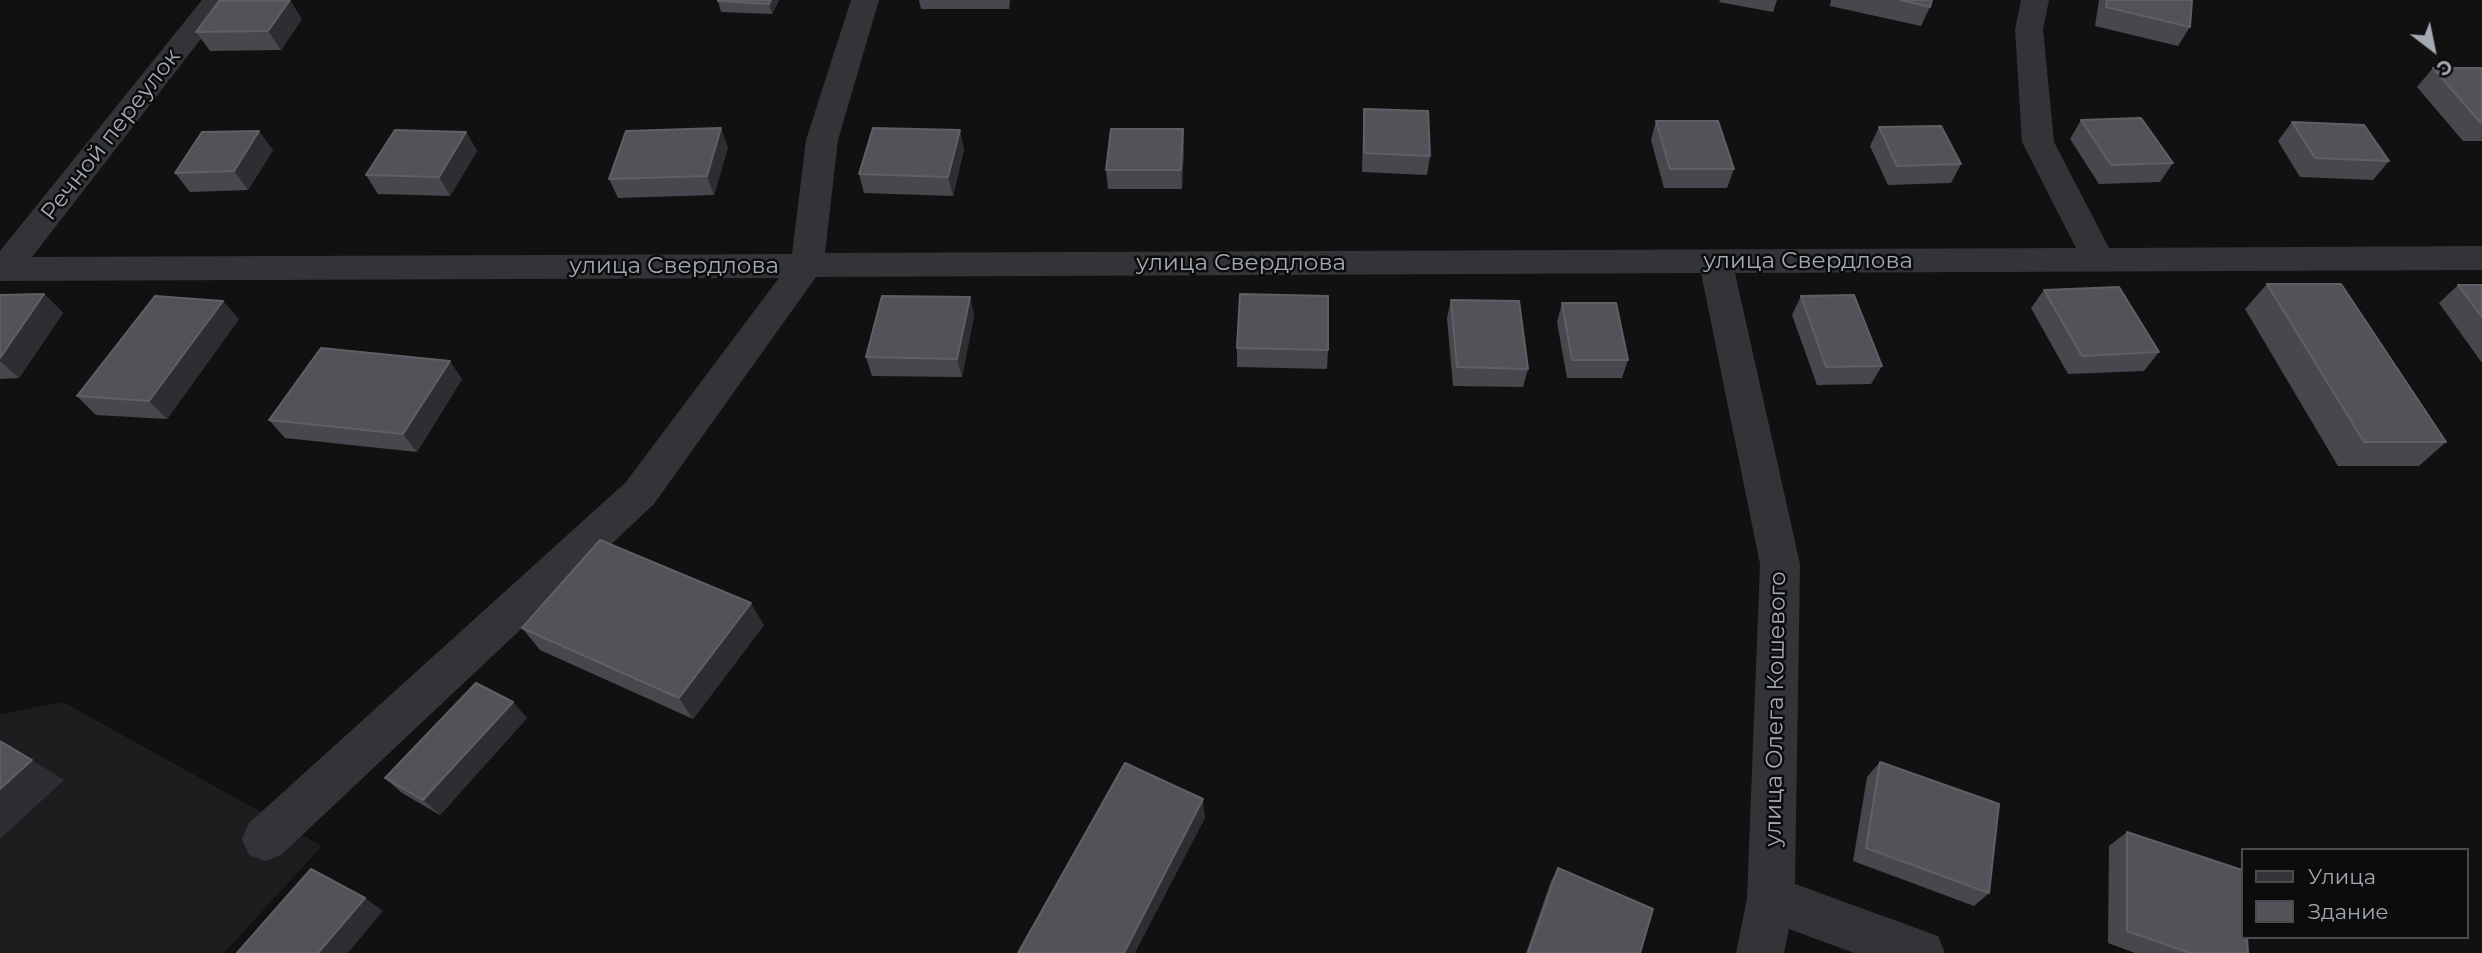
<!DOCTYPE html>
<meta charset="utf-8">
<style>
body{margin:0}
#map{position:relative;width:2482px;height:953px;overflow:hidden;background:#111112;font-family:Montserrat,sans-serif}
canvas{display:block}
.legend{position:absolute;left:2241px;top:848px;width:228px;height:91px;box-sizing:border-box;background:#0c0c0d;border:2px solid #484b4f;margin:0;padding:9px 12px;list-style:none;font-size:21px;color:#a3aab2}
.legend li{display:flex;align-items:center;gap:14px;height:35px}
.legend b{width:35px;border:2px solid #484b4f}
.north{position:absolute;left:2398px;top:14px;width:70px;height:70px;-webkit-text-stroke:5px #0c0c0d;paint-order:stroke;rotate:148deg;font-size:19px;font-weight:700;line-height:28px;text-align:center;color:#a3aab2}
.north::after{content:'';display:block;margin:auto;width:24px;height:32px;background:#a3aab2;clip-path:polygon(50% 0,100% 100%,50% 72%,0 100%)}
</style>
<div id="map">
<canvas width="2482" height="953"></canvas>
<ul class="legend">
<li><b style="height:9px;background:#323437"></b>Улица</li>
<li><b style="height:19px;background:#515358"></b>Здание</li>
</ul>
<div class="north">С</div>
</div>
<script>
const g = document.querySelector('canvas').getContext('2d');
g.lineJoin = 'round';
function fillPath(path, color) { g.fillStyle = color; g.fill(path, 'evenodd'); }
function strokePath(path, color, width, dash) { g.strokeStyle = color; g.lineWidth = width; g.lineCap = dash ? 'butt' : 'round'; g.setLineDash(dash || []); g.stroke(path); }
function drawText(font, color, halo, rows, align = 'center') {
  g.font = font + ' Montserrat,sans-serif'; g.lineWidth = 5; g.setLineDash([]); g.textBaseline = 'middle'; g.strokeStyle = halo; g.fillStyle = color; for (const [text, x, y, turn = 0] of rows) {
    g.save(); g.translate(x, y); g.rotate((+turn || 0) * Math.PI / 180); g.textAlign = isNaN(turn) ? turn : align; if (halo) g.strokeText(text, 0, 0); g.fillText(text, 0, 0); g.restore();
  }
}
fillPath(new Path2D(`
 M63,702L322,846L224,953H0V714Z`), '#1d1d1f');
fillPath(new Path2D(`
 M202,0H231L32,257L792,254L806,140L851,0H879L838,140L825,253L2076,248L2022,142L2015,29L2021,0H2049L2043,29L2054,142L2109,248L2482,246V270L1735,273L1800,564L1795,884L1938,936L1945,953H1854L1789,929L1784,953H1736L1747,899L1760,564L1701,273L816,277L654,504L281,855L265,861L249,855L242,839L249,823L626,482L779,278L0,281V251Z`), '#323437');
fillPath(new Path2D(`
 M718,0H779L772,14L721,12L718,1Z
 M919,0H1010L1009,9H921Z
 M1720,0H1777L1773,12L1719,2Z
 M1831,0H1932L1930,7L1921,26L1830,6Z
 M2099,0H2192L2190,27L2178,46L2095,26Z
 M302,19L281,50L210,51L196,32Z
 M2433,68H2482V141H2463L2417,87Z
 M1364,109L1430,156L1427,175L1362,172L1363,128Z
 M2081,120L2173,163L2160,182L2099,184L2070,139Z
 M1656,121L1734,169L1727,188H1664L1651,140Z
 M2292,122L2389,161L2373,180L2300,177L2278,141Z
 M1879,127L1961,164L1951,183L1888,185L1870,146Z
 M1183,129L1184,148L1182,189H1108L1106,170Z
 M466,132L477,151L450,196L378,194L366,175Z
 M728,147L714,195L618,198L609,179Z
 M964,149L953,196L864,193L859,174Z
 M273,150L248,190L190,192L175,173Z
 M2267,284L2446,442L2419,466H2338L2245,309Z
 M2458,285H2482V363L2439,303Z
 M2044,290L2159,352L2144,371L2068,374L2031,308Z
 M44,294L63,313L19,378L0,379V295Z
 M1801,296L1882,366L1871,384L1817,385L1792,315Z
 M970,297L974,316L962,377L872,376L866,357Z
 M1451,300L1528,369L1523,387L1453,386L1447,318Z
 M1562,303L1628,360L1622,378H1567L1557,322Z
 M239,319L167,419L96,415L77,396Z
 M1237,348L1328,350L1327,369L1237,367Z
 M462,379L417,452L285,438L269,420Z
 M764,625L693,719L540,650L522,628Z
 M527,718L440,815L402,793L385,778Z
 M1880,762L1989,893L1974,906L1853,861L1867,777Z
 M2127,832L2248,953H2135L2108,943L2109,846Z
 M1558,868L1640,953H1526L1551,881Z`), '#47484d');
fillPath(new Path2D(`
 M290,0L302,19L281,50L268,31Z
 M771,0H779L772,14L769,4Z
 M721,128L728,147L714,195L707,176Z
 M1183,129L1184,148L1182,189L1181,170Z
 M960,130L964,149L953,196L948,177Z
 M259,131L273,150L248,190L234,171Z
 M466,132L477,151L450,196L439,177Z
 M44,294L63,313L19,378L0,361V358Z
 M970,297L974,316L962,377L957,359Z
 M223,301L239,319L167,419L149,401Z
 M450,361L462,379L417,452L403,434Z
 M751,603L764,625L693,719L679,698Z
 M513,702L527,718L440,815L423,800Z
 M32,760L64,780L0,839V789Z
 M1203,799L1205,818L1135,953H1124Z
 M365,898L383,911L348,953H318Z`), '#2d2e31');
const building = new Path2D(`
 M290,0L268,31L196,32L219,1Z
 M718,0H771L769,4L718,1Z
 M1900,0H1932L1930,7Z
 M2107,0H2192L2190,27L2106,7Z
 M2433,68H2482V122H2480Z
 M1364,109L1428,111L1430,156L1364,153Z
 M2141,118L2173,163L2111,165L2081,120Z
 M1656,121H1718L1734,169H1670Z
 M2292,122L2364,125L2389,161L2315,158Z
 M1941,126L1961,164L1897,166L1879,127Z
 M721,128L707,176L609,179L626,131Z
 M873,128L960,130L948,177L859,174Z
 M1111,129H1183L1181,170H1106Z
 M395,130L466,132L439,177L366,175Z
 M259,131L234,171L175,173L202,132Z
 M2267,284H2341L2446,442H2364Z
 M2458,285H2482V317Z
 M2119,287L2159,352L2082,356L2044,290Z
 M44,294L0,358V295Z
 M1240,294L1328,296V350L1237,348Z
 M1854,295L1882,366L1826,367L1801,296Z
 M155,296L223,301L149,401L77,396Z
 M882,296L970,297L957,359L866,357Z
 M1451,300L1519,301L1528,369L1457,367Z
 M1562,303H1616L1628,360H1572Z
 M321,348L450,361L403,434L269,420Z
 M600,540L751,603L679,698L522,628Z
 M476,683L513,702L423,800L385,778Z
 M0,741L32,760L0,789Z
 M1880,762L1999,804L1989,893L1866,848Z
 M1125,763L1203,799L1124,953H1018Z
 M2127,832L2242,870V937H2247L2248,953H2190L2127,931Z
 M1558,868L1653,909L1640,953H1528Z
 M311,869L365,898L318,953H237Z`);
fillPath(building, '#515358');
strokePath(building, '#5e6066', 2);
drawText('23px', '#a3aab2', '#0c0c0d', [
 ["Речной переулок",111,135,-52],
 ["улица Свердлова",1808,261],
 ["улица Свердлова",1241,263],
 ["улица Свердлова",674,266],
 ["улица Олега Кошевого",1776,709,-89]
]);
</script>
